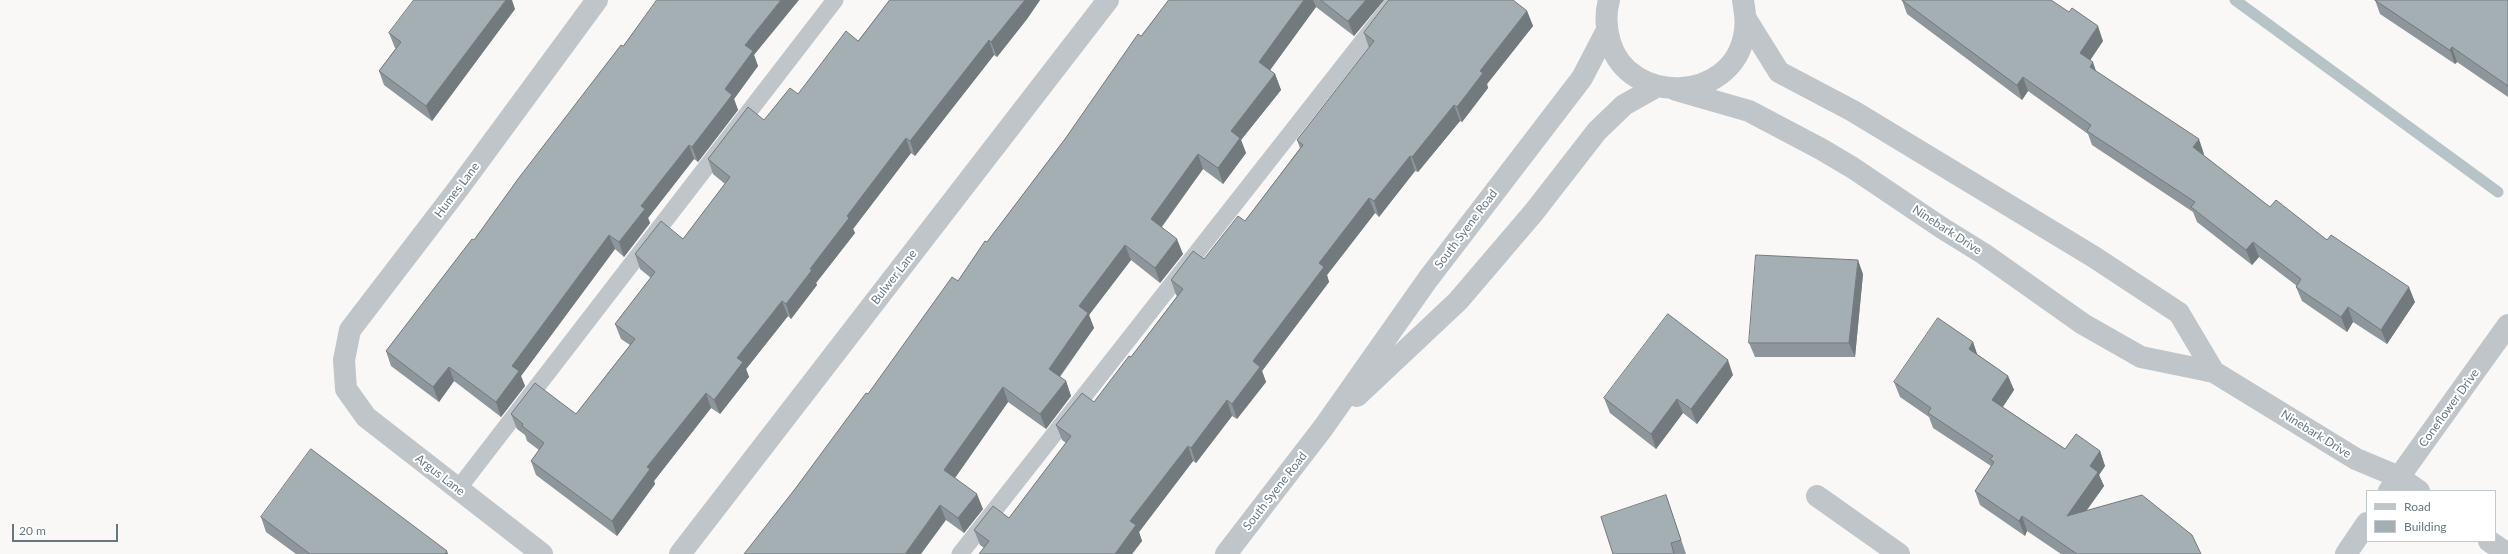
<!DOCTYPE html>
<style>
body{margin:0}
#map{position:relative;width:2508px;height:554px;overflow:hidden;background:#f9f8f6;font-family:Lato,sans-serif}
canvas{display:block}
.legend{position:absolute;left:2366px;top:490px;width:130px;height:52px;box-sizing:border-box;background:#fff;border:1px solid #c1c9cc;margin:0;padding:5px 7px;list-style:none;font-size:12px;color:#657780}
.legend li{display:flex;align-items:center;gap:8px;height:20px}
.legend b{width:20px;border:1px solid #c1c9cc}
.scale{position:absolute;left:12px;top:524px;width:106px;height:18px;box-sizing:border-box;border:2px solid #657780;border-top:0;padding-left:5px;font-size:12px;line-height:14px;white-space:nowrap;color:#657780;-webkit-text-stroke:3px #fff;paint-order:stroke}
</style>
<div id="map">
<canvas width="2508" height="554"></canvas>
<ul class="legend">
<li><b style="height:5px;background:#bfc5c8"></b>Road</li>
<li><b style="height:11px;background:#a4afb3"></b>Building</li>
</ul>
<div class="scale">20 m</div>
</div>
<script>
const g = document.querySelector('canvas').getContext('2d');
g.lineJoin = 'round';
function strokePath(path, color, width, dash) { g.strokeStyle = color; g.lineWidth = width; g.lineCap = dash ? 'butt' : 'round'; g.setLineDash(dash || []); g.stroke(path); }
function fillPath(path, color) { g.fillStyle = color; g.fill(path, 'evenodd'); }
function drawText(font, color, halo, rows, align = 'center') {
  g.font = font + ' Lato,sans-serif'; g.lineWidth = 4; g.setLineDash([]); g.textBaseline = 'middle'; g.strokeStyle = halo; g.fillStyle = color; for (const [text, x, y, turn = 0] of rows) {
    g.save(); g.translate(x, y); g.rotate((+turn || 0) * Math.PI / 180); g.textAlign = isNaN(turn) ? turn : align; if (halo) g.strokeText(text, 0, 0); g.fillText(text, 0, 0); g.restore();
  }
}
strokePath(new Path2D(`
 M2235,0L2498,192`), '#b7c4c7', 11);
strokePath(new Path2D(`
 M458,489L835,0
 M960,554L1395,0`), '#bfc5c8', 17);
strokePath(new Path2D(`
 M1746,19L1779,72L1853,111L2094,257L2179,313L2214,372
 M1676,90L1749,111L1821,149L1853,168L1942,228L1984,254L2083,324L2141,357L2214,372L2356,459L2399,477L2419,491
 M2389,491L2508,325
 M1817,496L1899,554
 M2489,541L2508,554
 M542,554L366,417L346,389L344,360L350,330L458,189L597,0
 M680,554L1108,0
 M2346,554L2367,523`), '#bfc5c8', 22);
strokePath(new Path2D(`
 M1609,0C1605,14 1606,28 1610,42C1629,106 1731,103 1744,36C1747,24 1745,13 1743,0
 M1357,396L1458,301L1534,212L1597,131L1624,105L1656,87
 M1226,554L1323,428L1428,279L1582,78L1607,30`), '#bfc5c8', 22);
fillPath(new Path2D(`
 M890,0H1040L1027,19L997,57L994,55L915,156L911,153L853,229L855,233L816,283L817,285L791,319L788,316L746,369L749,377L720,414L711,408L654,481L655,484L617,536L536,475L531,461L539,450L527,441L525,435L517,429L511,414H576L630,345L621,339L615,324L651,278L640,269L635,254L683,239L725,184L713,174L708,159L764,120L798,94L858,41Z
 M1169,0H1384L1354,36L1316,7L1270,70L1275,74L1281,90L1241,140L1246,153L1223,184L1203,169L1162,227L1183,254L1160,283L1131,260L1089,315L1094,328L1060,377L1066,381L1071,396L1046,429L1008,402L955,478L983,509L964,533L946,520L795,489L868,394L958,281L987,242L1065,139L1141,36Z
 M1902,0H2051L2103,41L2090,60L2096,71L2204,154L2203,155L2270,207L2327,240L2415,302L2387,344L2353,322L2347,332L2302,301L2296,287L2297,286L2259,257L2252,265L2197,222L2193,212L2092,145L2088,134L2028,91L2022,100L1907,14Z
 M2375,0H2508V97L2457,62L2455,64L2380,14Z
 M515,9L432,121L384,85L379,71L396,48H395L389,33Z
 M1527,11L1533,26L1487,84L1488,88L1462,122L1460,121L1418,172L1415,171L1379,217L1375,213L1327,275L1329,282L1262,371L1266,382L1237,419L1232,416L1196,463L1193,461L1139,532L1142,541L1132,554H979L984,548L980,545L974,530L1009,518L1066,443L1062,440L1056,425L1094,402L1131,357L1177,296L1176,295L1171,280L1204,259L1245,221L1300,148L1297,140L1369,48L1364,33Z
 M623,46L754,55L758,66L734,99L738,110L698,162L694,159L648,218L650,223L624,257L615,249L521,376L525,386L501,417L454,381L439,402L391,366L386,351L474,240Z
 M1863,274L1855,357H1755L1749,343Z
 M1973,342L1977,354L2008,376L2014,390L2003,407L2065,449L2100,451L2105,466L2099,475L2104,486L2086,511L2201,554H2061L2027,531L2025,536L1980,505L1975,491L1991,466L1933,428L1929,417L1900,397L1894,382Z
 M1733,375L1697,424L1683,413L1656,449L1610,413L1604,398Z
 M1666,495L1686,554H1613Z
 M261,517L448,554H296L266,532Z`), '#8d969a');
fillPath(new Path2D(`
 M506,0H512L515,9L432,121L426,106Z
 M781,0H799L754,55L758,66L734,99L738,110L698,162L692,147L725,89L745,45Z
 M1025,0H1040L1027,19L997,57L991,42Z
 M1304,0H1313L1316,7L1265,77L1259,62Z
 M1366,0H1384L1354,36L1348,21Z
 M1527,11L1533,26L1487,84L1488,88L1462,122L1457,107L1480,71Z
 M2098,26L2103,41L2085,68L2080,53Z
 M989,40L994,55L915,156L910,141Z
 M2452,47L2457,62L2455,64L2450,50Z
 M2093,62L2098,77L2090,67Z
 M1275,74L1281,90L1241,140L1246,153L1223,184L1218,168L1231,131Z
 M2023,77L2028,91L2022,100L2017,85Z
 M1454,105L1460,121L1418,172L1412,157Z
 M906,138L911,153L853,229L855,233L816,283L817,285L791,319L786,304L847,216Z
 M2199,139L2204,154L2199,162L2193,147Z
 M689,145L694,159L648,218L650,223L624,257L619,242L641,206Z
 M1198,154L1203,169L1156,234L1151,219Z
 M1410,156L1415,171L1379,217L1374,201Z
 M1369,198L1375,213L1327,275L1329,282L1262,371L1266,382L1237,419L1232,404L1253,361L1319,263Z
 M609,235L615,249L521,376L525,386L501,417L496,402L512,366Z
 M1177,239L1183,254L1160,283L1155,268Z
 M2253,242L2259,257L2252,265L2246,250Z
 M1125,245L1131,260L1089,315L1094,328L1054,384L1049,369L1079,306Z
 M1858,260L1863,274L1855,357L1849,343Z
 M2409,287L2415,302L2387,344L2381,330Z
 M782,301L788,316L746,369L749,377L720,414L714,400L737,358Z
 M2348,307L2353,322L2347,332L2341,317Z
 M1973,342L1978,357L1969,349Z
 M1728,360L1733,375L1697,424L1691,409Z
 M449,367L454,381L439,402L433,387Z
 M2008,376L2014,390L1997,415L1992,400Z
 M1066,381L1071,396L1046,429L1040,414Z
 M1003,387L1008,402L950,485L944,470Z
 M706,393L711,408L654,481L655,484L617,536L612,521L647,467Z
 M1677,399L1683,413L1656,449L1651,434Z
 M1227,400L1232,416L1196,463L1191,448Z
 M1188,446L1193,461L1139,532L1142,541L1132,554H1115L1130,521Z
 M2100,451L2105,466L2099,475L2104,486L2072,531L2067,516L2090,466Z
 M977,494L983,509L964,533L958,518Z
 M940,505L946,520L921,554H905Z
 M2022,516L2027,531L2025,536L2019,521Z
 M447,551L448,554H445Z`), '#737a7d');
const building = new Path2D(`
 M414,0H506L426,106L379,71L401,42L389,33Z
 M657,0H781L745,45L753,51L725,89L732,95L692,147L689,145L641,206L645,209L619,242L609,235L512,366L519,371L496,402L449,367L433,387L386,351L472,239L474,240L518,179L621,45L623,46Z
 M890,0H1025L991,42L989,40L910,141L906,138L847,216L849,218L810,269L812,270L786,304L782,301L737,358L743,362L714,400L706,393L647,467L650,469L612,521L531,461L544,443L522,426L523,424L511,414L535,383L576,414L635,339L615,324L655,272L635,254L661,221L683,239L730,177L708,159L748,107L764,120L790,88L798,94L846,31L858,41Z
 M1169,0H1304L1259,62L1275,74L1231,131L1240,138L1218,168L1198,154L1151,219L1177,239L1155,268L1125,245L1079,306L1088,313L1049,369L1066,381L1040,414L1003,387L944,470L977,494L958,518L940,505L905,554H744L795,489L866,393L868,394L952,277L958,281L985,241L987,242L1065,139L1138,34L1141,36Z
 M1321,0H1366L1348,21Z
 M1389,0H1513L1527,11L1480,71L1483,73L1457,107L1454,105L1412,157L1410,156L1374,201L1369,198L1319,263L1324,267L1253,361L1260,367L1232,404L1227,400L1191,448L1188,446L1130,521L1136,525L1115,554H979L989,541L974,530L993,506L1009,518L1071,436L1056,425L1082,393L1094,402L1129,356L1131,357L1183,289L1171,280L1193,251L1204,259L1238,216L1245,221L1303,145L1297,140L1374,41L1364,33Z
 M1902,0H2051L2069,12L2072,8L2098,26L2080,53L2093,62L2090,67L2199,139L2193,147L2270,207L2276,200L2327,240L2331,235L2409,287L2381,330L2348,307L2341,317L2296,287L2301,279L2253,242L2246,250L2191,207L2195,202L2087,131L2091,125L2023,77L2017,85Z
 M2375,0H2508V86L2452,47L2450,50Z
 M1756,255L1858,260L1849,343H1749Z
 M1668,314L1728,360L1691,409L1677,399L1651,434L1604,398Z
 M1938,318L1973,342L1969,349L2008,376L1992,400L2065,449L2076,434L2100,451L2090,466L2098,472L2067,516L2142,495L2192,535L2201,554H2077L2022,516L2019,521L1975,491L1994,462L1990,459L1993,456L1928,413L1931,408L1894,382Z
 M311,449L447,551L445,554H310L261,517Z
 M1666,495L1681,540L1671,543L1674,554H1613L1601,517Z`);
fillPath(building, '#a4afb3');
strokePath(building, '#737a7d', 1);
drawText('12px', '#657780', '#fff', [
 ["Humes Lane",457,190,-53],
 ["South Syene Road",1466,229,-53],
 ["Ninebark Drive",1947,230,33],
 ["Bulwer Lane",894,277,-52],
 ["Coneflower Drive",2449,408,-54],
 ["Ninebark Drive",2316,434,32],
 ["Argus Lane",440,475,38],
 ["South Syene Road",1275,491,-52]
]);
</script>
